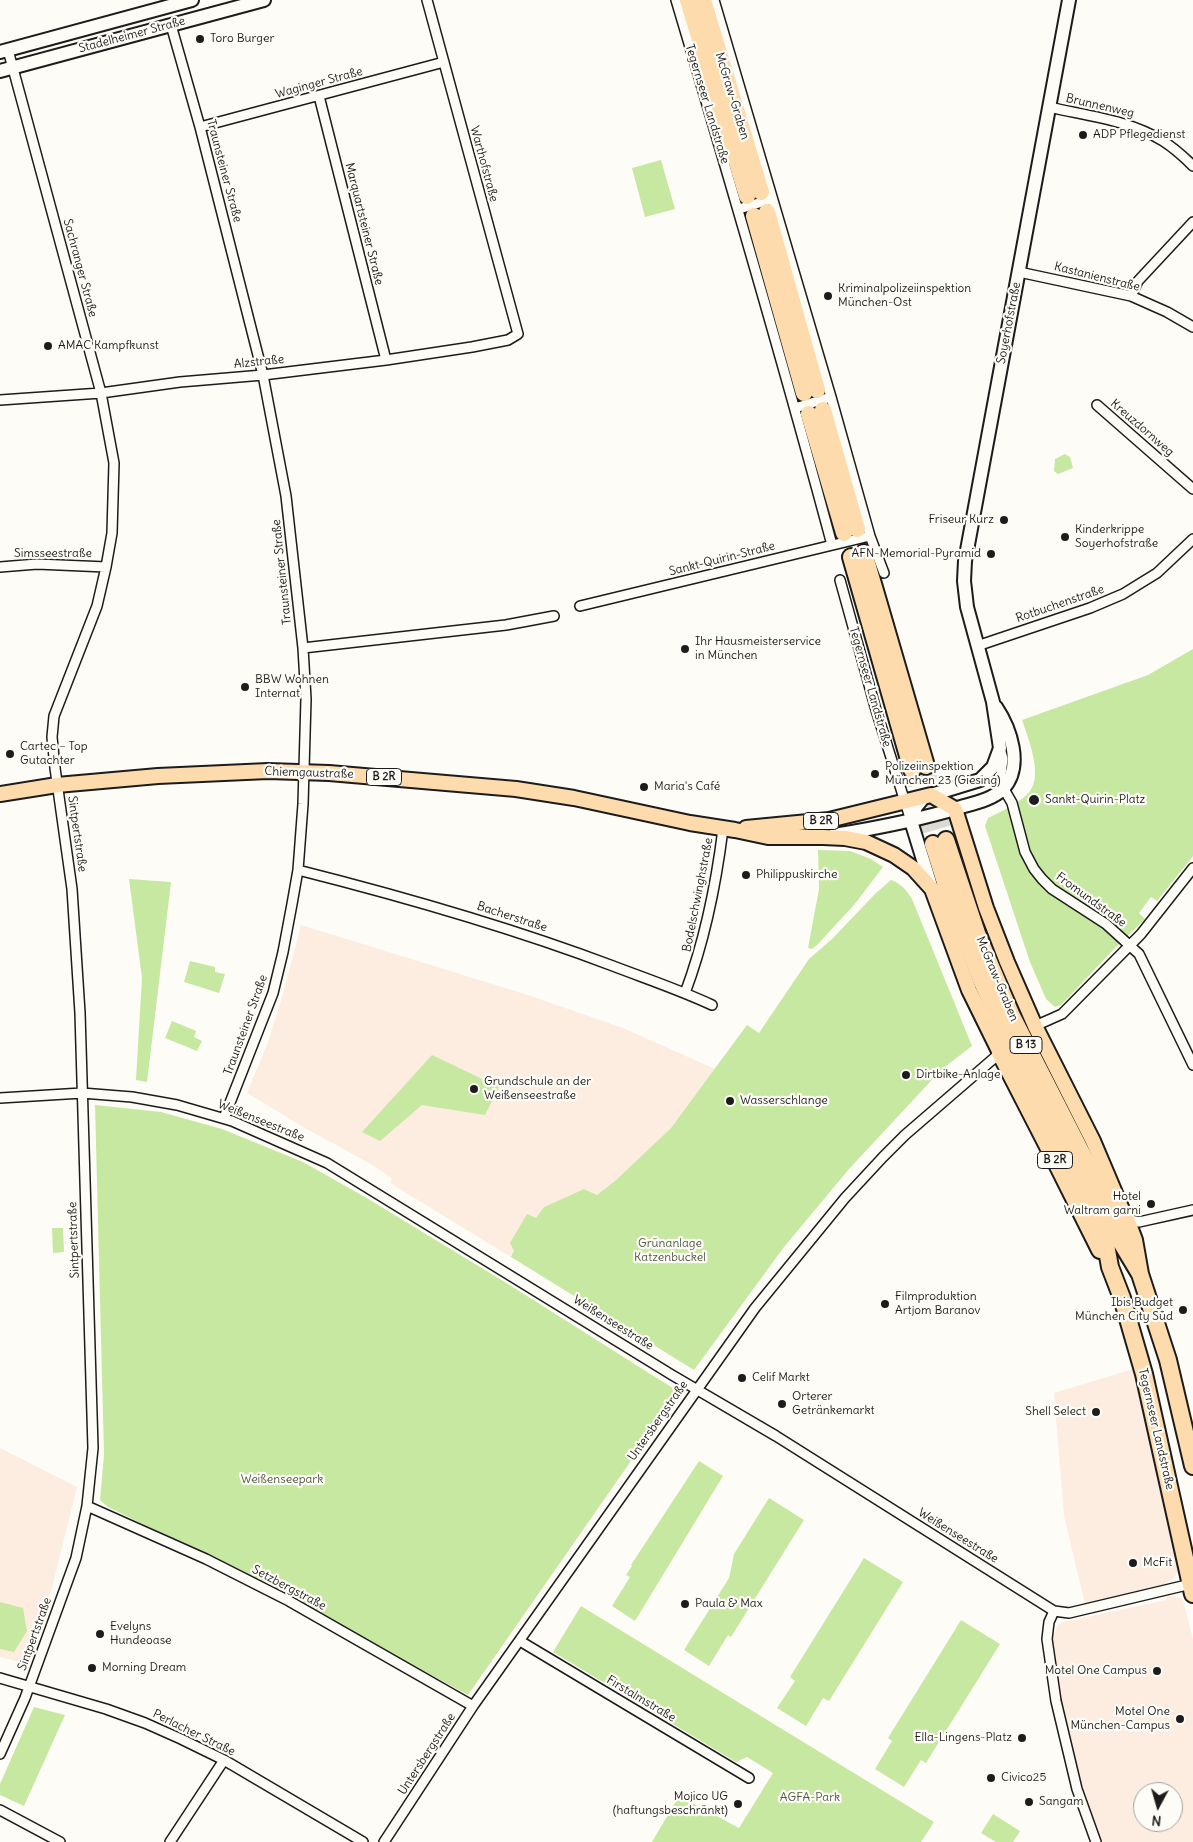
<!DOCTYPE html>
<meta charset="utf-8">
<style>
body{margin:0}
#map{position:relative;width:1193px;height:1842px;overflow:hidden;background:#fdfcf7;font-family:Delius,sans-serif}
canvas{display:block}
.north{position:absolute;left:1133px;top:1782px;width:50px;height:50px;box-sizing:border-box;background:#fdfcf7;border:1px solid #a3a29f;border-radius:50%;rotate:186deg;font-size:14px;font-weight:700;line-height:20px;text-align:center;color:#1c1c1c}
.north::after{content:'';display:block;margin:auto;width:18px;height:22px;background:#1c1c1c;clip-path:polygon(50% 0,100% 100%,50% 72%,0 100%)}
</style>
<div id="map">
<canvas width="1193" height="1842"></canvas>
<div class="north">N</div>
</div>
<script>
const g = document.querySelector('canvas').getContext('2d');
g.lineJoin = 'round';
function fillPath(path, color) { g.fillStyle = color; g.fill(path, 'evenodd'); }
function strokePath(path, color, width, dash) { g.strokeStyle = color; g.lineWidth = width; g.lineCap = dash ? 'butt' : 'round'; g.setLineDash(dash || []); g.stroke(path); }
function drawText(font, color, halo, rows, align = 'center') {
  g.font = font + ' Delius,sans-serif'; g.lineWidth = 4.5; g.setLineDash([]); g.textBaseline = 'middle'; g.strokeStyle = halo; g.fillStyle = color; for (const [text, x, y, turn = 0] of rows) {
    g.save(); g.translate(x, y); g.rotate((+turn || 0) * Math.PI / 180); g.textAlign = isNaN(turn) ? turn : align; if (halo) g.strokeText(text, 0, 0); g.fillText(text, 0, 0); g.restore();
  }
}
fillPath(new Path2D(`
 M301,925L528,995L623,1028L715,1069L671,1128L616,1180L597,1195L584,1189L544,1207L511,1257L390,1183L392,1178L369,1163L305,1128L247,1093L268,1042L283,994Z
 M1133,1369L1157,1472L1178,1571L1174,1578L1165,1584L1085,1604L1064,1516L1054,1393Z
 M0,1448L77,1487L51,1591L24,1663L0,1657Z
 M1171,1596L1178,1597L1183,1600L1193,1639V1842H1101L1087,1804L1070,1741L1061,1702L1052,1637L1058,1625L1063,1622L1166,1600V1597ZM1143,1792H1173V1822H1143Z`), '#fdede1');
fillPath(new Path2D(`
 M661,160L675,209L645,217L632,168Z
 M1065,454L1070,457L1073,468L1058,474L1054,471L1055,459Z
 M1193,649V856L1157,901L1151,897L1139,913L1145,919L1114,949L1061,1005L1055,1007L1046,999L1030,962L985,826L988,818C999,813 1023,801 1030,791C1043,774 1028,738 1022,720L1148,675Z
 M818,850L850,851L871,859L883,867L854,905L817,945L812,949L808,948L819,889Z
 M129,879L171,882L147,1082L136,1080L142,978Z
 M891,880C902,884 906,890 912,899L972,1046L942,1069L849,1169L784,1247L694,1370L511,1257L514,1251L510,1243L527,1214L536,1218L544,1207L584,1189L597,1195L616,1180L671,1128L747,1025L759,1033L809,959L832,939L876,893Z
 M190,961L215,967V972L225,974L219,993L184,982Z
 M172,1021L196,1031L194,1037L202,1041L197,1051L165,1038Z
 M432,1055L499,1087L485,1115L422,1105L380,1141L362,1132Z
 M95,1105L161,1112L222,1129L303,1162L365,1197L508,1284L679,1392L468,1695L264,1584L108,1507L100,1500L104,1455Z
 M52,1228H63L64,1252L53,1253Z
 M699,1461L723,1476L635,1621L612,1606L630,1577L626,1575L632,1566L631,1565Z
 M769,1498L804,1520L731,1637L728,1635L709,1666L684,1650L729,1578L734,1554Z
 M864,1558L903,1582L829,1701L823,1698L806,1726L777,1708L795,1681L790,1677Z
 M0,1602L23,1608L27,1631L14,1652L0,1649Z
 M581,1606L934,1822L921,1842H652L679,1796L739,1828L773,1773L747,1757L736,1762L553,1652Z
 M961,1620L1000,1644L926,1763L921,1760L904,1787L875,1769L892,1741L888,1738Z
 M34,1707L65,1715L24,1806L0,1795V1784Z
 M993,1814L1020,1831L1013,1842H996L981,1833Z`), '#c7e8a1');
strokePath(new Path2D(`
 M926,766L946,840
 M912,770L933,844`), '#dbdad6', 16, [16, 8]);
const street = new Path2D(`
 M676,0C730,181 783,362 832,545
 M714,0L831,397L870,536L884,573
 M171,25L200,127L263,375L286,496L303,648L306,699L303,804L298,870L292,904L283,952L273,993L224,1118
 M319,96L386,360
 M1049,107C1088,116 1129,120 1163,141C1174,148 1184,157 1193,166
 M200,127L444,62
 M739,209L772,199
 M1019,272L1131,296L1167,312L1193,327
 M1131,296L1138,281L1193,222
 M0,400L101,393L180,382L263,375L386,360L472,347L508,340L518,334L427,0
 M1097,405L1193,489
 M795,408L831,397
 M0,567L37,564L106,567
 M840,580L876,710L911,821
 M580,606L870,536
 M977,646L1090,608L1123,594L1157,573L1193,539
 M303,648L506,625L554,616
 M1000,748L1003,759L1000,782L1012,803L1025,852L1034,869L1042,879L1052,889L1106,924L1139,954L1193,1065
 M298,870C405,897 510,927 613,966C647,979 680,990 712,1005
 M685,993C705,940 716,885 723,829
 M1035,1026L1062,1014L1070,1006L1141,934L1193,868
 M0,1098L82,1093L132,1097L177,1105L232,1121L327,1163L672,1375L776,1436L1054,1611L1069,1613L1191,1584
 M1126,1219L1139,1222L1193,1210
 M87,1506L206,1559L289,1601L473,1706
 M1054,1611L1049,1622L1047,1639L1056,1701L1077,1789L1096,1842
 M520,1641L749,1778
 M0,1678L106,1709L145,1723L181,1739L224,1760L363,1842
 M0,1754L25,1698L76,1558L87,1506L93,1448L80,1013L72,889L55,768L52,737L54,716L97,606L106,567L112,533L114,463L101,393L8,50
 M0,1810L60,1842
 M170,1842L224,1760
 M384,1842L473,1706L755,1308L845,1198L883,1157L905,1135L1000,1053`);
const secondary = new Path2D(`
 M0,52L192,0
 M0,71L264,0
 M931,795L980,780L993,767L1000,748L993,702L967,607L964,581L965,561L1069,0
 M924,797L916,807L911,821L932,889
 M834,835C877,828 919,820 961,807C975,803 993,799 1003,789C1024,766 1010,728 996,707`);
const primary = new Path2D(`
 M0,794L57,785L158,776L268,771L329,773L516,789L574,798L690,823L735,830L768,837H823L845,838L866,842L894,855L913,868L932,889L969,990L1000,1053
 M746,828L829,820L931,795L955,809L986,908L1007,962L1035,1026L1093,1141L1126,1219`);
const highway = new Path2D(`
 M688,0L747,196
 M703,0L761,192
 M767,212L817,390
 M754,216L804,393
 M823,410L857,529
 M809,414L844,533
 M864,553L926,766
 M851,557L912,770
 M946,840L977,933L1012,1016L1093,1175L1122,1244L1140,1274
 M933,844L949,895L981,980L1012,1049L1083,1186L1105,1239L1110,1267L1122,1298L1144,1374L1193,1594
 M1000,1053L1056,1162L1100,1250
 M1126,1219L1134,1240L1140,1274L1168,1360L1193,1466`);
strokePath(street, '#1c1c1c', 12);
strokePath(secondary, '#1c1c1c', 16);
strokePath(primary, '#1c1c1c', 18);
strokePath(highway, '#1c1c1c', 20);
strokePath(street, '#fdfcf7', 9);
strokePath(secondary, '#fdfcf7', 12);
strokePath(primary, '#fedbac', 14);
strokePath(highway, '#fedbac', 16);
for (const [x, y, r, color] of [
 [200,39,5,"#1c1c1c"],
 [1083,135,5,"#1c1c1c"],
 [828,296,5,"#1c1c1c"],
 [48,346,5,"#1c1c1c"],
 [1004,520,5,"#1c1c1c"],
 [1065,537,5,"#1c1c1c"],
 [991,554,5,"#1c1c1c"],
 [685,649,5,"#1c1c1c"],
 [245,687,5,"#1c1c1c"],
 [10,754,5,"#1c1c1c"],
 [875,774,5,"#1c1c1c"],
 [644,787,5,"#1c1c1c"],
 [1034,800,6,"#1c1c1c"],
 [746,875,5,"#1c1c1c"],
 [906,1075,5,"#1c1c1c"],
 [474,1089,5,"#1c1c1c"],
 [730,1101,5,"#1c1c1c"],
 [1151,1204,5,"#1c1c1c"],
 [885,1304,5,"#1c1c1c"],
 [1183,1310,5,"#1c1c1c"],
 [742,1378,5,"#1c1c1c"],
 [782,1404,5,"#1c1c1c"],
 [1096,1412,5,"#1c1c1c"],
 [1133,1563,5,"#1c1c1c"],
 [685,1604,5,"#1c1c1c"],
 [100,1634,5,"#1c1c1c"],
 [92,1668,5,"#1c1c1c"],
 [1157,1671,5,"#1c1c1c"],
 [1180,1719,5,"#1c1c1c"],
 [1022,1738,5,"#1c1c1c"],
 [991,1778,5,"#1c1c1c"],
 [1029,1802,5,"#1c1c1c"],
 [738,1804,5,"#1c1c1c"]
]) { const dot = new Path2D(); dot.arc(x, y, r, 0, 2 * Math.PI); g.fillStyle = color; g.fill(dot); strokePath(dot, '#fdfcf7', 2); }
for (const [x, y, w] of [
 [384,777,35],
 [821,821,35],
 [1026,1045,32],
 [1055,1160,35]
]) { const box = new Path2D(); box.roundRect(x - w / 2, y - 8.5, w, 17, 4); g.fillStyle = '#fdfcf7'; g.fill(box); strokePath(box, '#1c1c1c', 1); }
drawText('bold 11px', '#1c1c1c', null, [
 ["B 2R",384,777],
 ["B 2R",821,821],
 ["B 13",1026,1045],
 ["B 2R",1055,1160]
]);
drawText('12px', '#1c1c1c', '#fdfcf7', [
 ["Stadelheimer Straße",132,35,-15],
 ["Waginger Straße",319,83,-15],
 ["McGraw-Graben",732,96,73],
 ["Tegernseer Landstraße",707,104,73],
 ["Brunnenweg",1100,106,13],
 ["Warthofstraße",484,164,75],
 ["Traunsteiner Straße",224,171,75],
 ["Marquartsteiner Straße",364,224,76],
 ["Sachranger Straße",80,268,75],
 ["Kastanienstraße",1097,277,14],
 ["Soyerhofstraße",1009,323,-79],
 ["Alzstraße",259,362,-6],
 ["Kreuzdornweg",1142,428,41],
 ["Simsseestraße",53,554],
 ["Sankt-Quirin-Straße",722,559,-14],
 ["Traunsteiner Straße",282,572,-96],
 ["Rotbuchenstraße",1060,604,-19],
 ["Tegernseer Landstraße",870,687,74],
 ["Chiemgaustraße",309,773,2],
 ["Sintpertstraße",77,834,82],
 ["Bodelschwinghstraße",698,895,-79],
 ["Fromundstraße",1091,900,36],
 ["Bacherstraße",512,917,18],
 ["McGraw-Graben",997,979,67],
 ["Traunsteiner Straße",246,1025,-70],
 ["Weißenseestraße",261,1121,22],
 ["Sintpertstraße",74,1240,-92],
 ["Weißenseestraße",613,1323,32],
 ["Untersbergstraße",658,1421,-55],
 ["Tegernseer Landstraße",1156,1429,77],
 ["Weißenseestraße",958,1536,32],
 ["Setzbergstraße",289,1588,28],
 ["Sintpertstraße",35,1634,-70],
 ["Firstalmstraße",641,1699,31],
 ["Perlacher Straße",194,1733,26],
 ["Untersbergstraße",427,1754,-57]
]);
drawText('12px', '#1c1c1c', '#fdfcf7', [
 ["Toro Burger",210,39],
 ["ADP Pflegedienst",1093,135],
 ["Kriminalpolizeiinspektion",838,289],
 ["München-Ost",838,303],
 ["AMAC Kampfkunst",58,346],
 ["Friseur Kurz",994,520,"right"],
 ["Kinderkrippe",1075,530],
 ["Soyerhofstraße",1075,544],
 ["AFN-Memorial-Pyramid",981,554,"right"],
 ["Ihr Hausmeisterservice",695,642],
 ["in München",695,656],
 ["BBW Wohnen",255,680],
 ["Internat",255,694],
 ["Cartec – Top",20,747],
 ["Gutachter",20,761],
 ["Polizeiinspektion",885,767],
 ["München 23 (Giesing)",885,781],
 ["Maria's Café",654,787],
 ["Sankt-Quirin-Platz",1045,800],
 ["Philippuskirche",756,875],
 ["Dirtbike-Anlage",916,1075],
 ["Grundschule an der",484,1082],
 ["Weißenseestraße",484,1096],
 ["Wasserschlange",740,1101],
 ["Hotel",1141,1197,"right"],
 ["Waltram garni",1141,1211,"right"],
 ["Filmproduktion",895,1297],
 ["Artjom Baranov",895,1311],
 ["Ibis Budget",1173,1303,"right"],
 ["München City Süd",1173,1317,"right"],
 ["Celif Markt",752,1378],
 ["Orterer",792,1397],
 ["Getränkemarkt",792,1411],
 ["Shell Select",1086,1412,"right"],
 ["McFit",1143,1563],
 ["Paula & Max",695,1604],
 ["Evelyns",110,1627],
 ["Hundeoase",110,1641],
 ["Morning Dream",102,1668],
 ["Motel One Campus",1147,1671,"right"],
 ["Motel One",1170,1712,"right"],
 ["München-Campus",1170,1726,"right"],
 ["Ella-Lingens-Platz",1012,1738,"right"],
 ["Civico25",1001,1778],
 ["Mojico UG",728,1797,"right"],
 ["(haftungsbeschränkt)",728,1811,"right"],
 ["Sangam",1039,1802]
], 'left');
drawText('12px', '#4f5944', '#fdfcf7', [
 ["Grünanlage",670,1244],
 ["Katzenbuckel",670,1258],
 ["Weißenseepark",282,1480],
 ["AGFA-Park",810,1798]
]);
</script>
